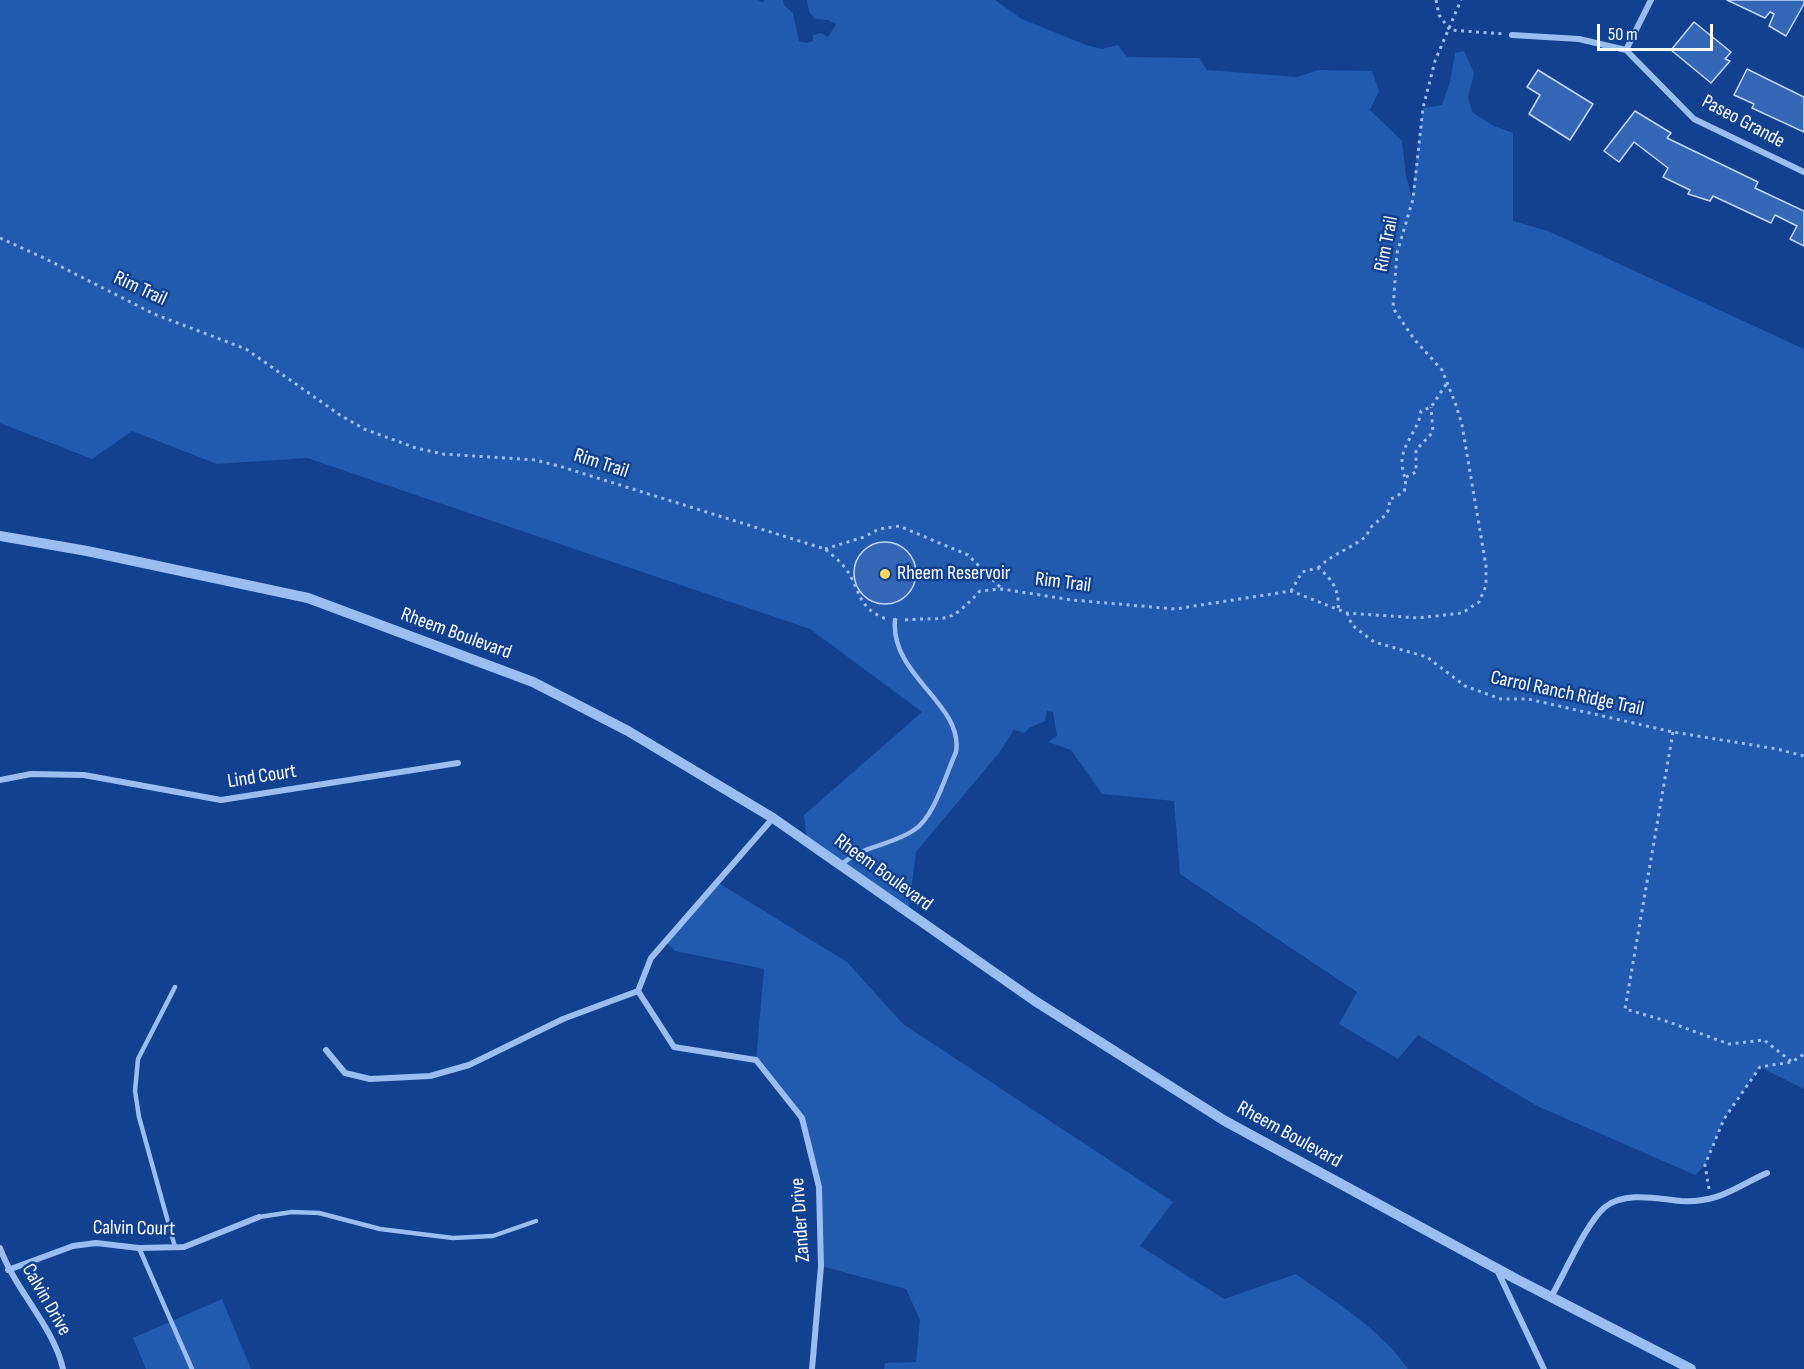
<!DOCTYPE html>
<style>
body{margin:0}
#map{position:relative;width:1804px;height:1369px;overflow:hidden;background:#11418f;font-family:"Sofia Sans Condensed",sans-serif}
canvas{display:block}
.scale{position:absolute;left:1597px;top:24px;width:116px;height:27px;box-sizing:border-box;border:3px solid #fff;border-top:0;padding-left:8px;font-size:18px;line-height:21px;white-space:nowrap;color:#fff;-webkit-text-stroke:4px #11418f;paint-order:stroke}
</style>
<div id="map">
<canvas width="1804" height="1369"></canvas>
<div class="scale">50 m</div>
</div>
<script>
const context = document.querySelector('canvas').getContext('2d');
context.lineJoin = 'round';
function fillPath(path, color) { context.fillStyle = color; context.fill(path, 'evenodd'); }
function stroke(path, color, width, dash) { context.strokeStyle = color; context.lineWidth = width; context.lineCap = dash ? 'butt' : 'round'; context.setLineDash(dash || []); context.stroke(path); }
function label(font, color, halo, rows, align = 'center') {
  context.font = font + ' "Sofia Sans Condensed",sans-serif'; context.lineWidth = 5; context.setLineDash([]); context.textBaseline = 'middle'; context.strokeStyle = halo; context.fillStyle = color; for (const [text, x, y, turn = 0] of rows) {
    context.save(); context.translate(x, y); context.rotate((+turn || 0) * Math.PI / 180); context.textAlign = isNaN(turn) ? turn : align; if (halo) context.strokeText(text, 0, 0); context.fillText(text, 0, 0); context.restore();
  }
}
fillPath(new Path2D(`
 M0,0H758L763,3L764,0H783L784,5L793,13L799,41L807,43L813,41V35L821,33L828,37L836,24L828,20L815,19L809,12L807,0H995L1022,19L1086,45L1102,49L1118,45L1127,57L1199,58L1207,70L1297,77L1318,70L1372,71L1379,91L1370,110L1402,141L1406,177L1412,197L1423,108L1442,105L1450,82L1455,53L1464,51L1474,73L1468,97L1472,112L1494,126L1513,133V221L1548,231L1804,349V1089L1760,1067L1724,1119L1705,1165L1695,1175L1537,1106L1418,1035L1398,1059L1339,1024L1357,992L1180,874L1174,801L1102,794L1071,750L1048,742L1057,736L1053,712L1047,711L1045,721L1029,728L1025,733L1014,730L999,753L916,852L908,914L807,841L804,815L922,712L810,629L307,458L217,464L132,431L92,459L0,423Z
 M717,882L847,962L903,1024L1173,1202L1140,1246L1224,1299L1296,1274C1335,1302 1381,1329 1408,1369H884L885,1363L916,1362L920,1320L906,1289L821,1266L819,1187L802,1118L756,1060L764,969L675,951L665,941Z
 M222,1299L251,1369H146L133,1338Z`), '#225aae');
const building = new Path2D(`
 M1727,0H1804V4L1786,36L1769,26L1774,14L1770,12L1765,18Z
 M1694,22L1731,52L1725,59L1730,61L1711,83L1671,50Z
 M1747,69L1804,97V132L1752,108L1754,104L1734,95Z
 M1538,70L1593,104L1570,140L1529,114L1540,95L1527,87Z
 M1635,111L1671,133L1667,138L1758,182L1755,188L1804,211V246L1790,239L1797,226L1775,215L1771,223L1713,196L1710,201L1688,194L1690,190L1663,177L1668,168L1634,142L1619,162L1604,151Z
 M854 573a31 31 0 1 1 62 0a31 31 0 1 1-62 0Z`);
fillPath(building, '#3468b6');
stroke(building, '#c1d9fd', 1.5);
stroke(new Path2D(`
 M1436,0L1439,15L1450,30L1504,34
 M0,238L44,258L154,314L246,349L340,415L364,429L416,448L443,454L535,460L559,466L825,549C832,555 840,561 846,569C861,590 856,607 886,619
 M1406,477L1416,472V450L1433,432L1431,407
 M825,549L864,537L879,529L899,526L968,555L1002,589
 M1318,568C1332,554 1350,549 1365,537C1368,534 1369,529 1373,525C1382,517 1391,515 1389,500L1404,492C1408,480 1403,476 1402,464C1401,444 1419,430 1421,411L1431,407L1447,383
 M1291,591L1302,572L1318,568C1332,578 1340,592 1338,609
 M1347,613L1352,625L1374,642L1427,657L1465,686L1501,699H1528L1673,732L1777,749L1804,756
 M905,620C949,616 946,627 980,591L1002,589L1072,600L1175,609L1291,591L1347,613L1418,618L1462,613L1479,602L1486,586V566L1462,425L1456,405L1442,370L1414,339L1393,308L1397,253L1413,199L1423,108L1435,61L1461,0
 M1673,732L1625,1009L1663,1020L1729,1044L1764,1040L1792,1062
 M1709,1189L1705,1165L1724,1119L1760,1067L1792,1062L1804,1054`), '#9abef2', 3, [3, 4.5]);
stroke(new Path2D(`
 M842,864C863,845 891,846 914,830C934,818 946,774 956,752C964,704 890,676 895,620
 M259,1217L292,1212L319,1213L380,1229L453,1238L493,1236L536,1221
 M175,1247L139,1117L135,1091L138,1059L175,987
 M139,1248L192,1369`), '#9abef2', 4.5);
stroke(new Path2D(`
 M1512,35L1579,39L1626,50L1694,119L1804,172
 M1626,50L1651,0
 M0,780L31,774L84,775L221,800L458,763
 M773,818L651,958L638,991L674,1047L756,1060L802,1118L819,1187L821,1266L812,1369
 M326,1050L345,1073L370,1079L430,1076L469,1065L563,1019L638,991
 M0,1248C15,1290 54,1327 63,1369
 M8,1270L73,1246L96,1243L139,1248L184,1247L259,1217
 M1498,1272L1544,1369
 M1551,1297C1565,1273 1586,1223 1605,1207C1625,1191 1658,1199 1681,1201C1720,1203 1735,1187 1767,1173`), '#9abef2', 6);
stroke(new Path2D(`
 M0,536L87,551L308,598L533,682L628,731L773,818L1035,1001L1225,1121L1516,1279L1691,1369`), '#9abef2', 10);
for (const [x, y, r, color] of [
 [885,574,6,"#ffd85b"]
]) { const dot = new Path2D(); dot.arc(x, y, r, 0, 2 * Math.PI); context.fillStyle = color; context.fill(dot); stroke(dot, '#11418f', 2); }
label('20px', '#fff', '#11418f', [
 ["Paseo Grande",1743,122,28],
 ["Rim Trail",1387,244,-79],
 ["Rim Trail",140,289,25],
 ["Rim Trail",601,464,18],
 ["Rim Trail",1063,583,7],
 ["Rheem Boulevard",456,634,20],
 ["Carrol Ranch Ridge Trail",1567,694,12],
 ["Lind Court",262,777,-9],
 ["Rheem Boulevard",883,873,36],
 ["Rheem Boulevard",1289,1135,29],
 ["Zander Drive",801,1220,-94],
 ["Calvin Court",134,1229,1],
 ["Calvin Drive",46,1300,60]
]);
label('20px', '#fff', '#11418f', [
 ["Rheem Reservoir",897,574]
], 'left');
</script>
